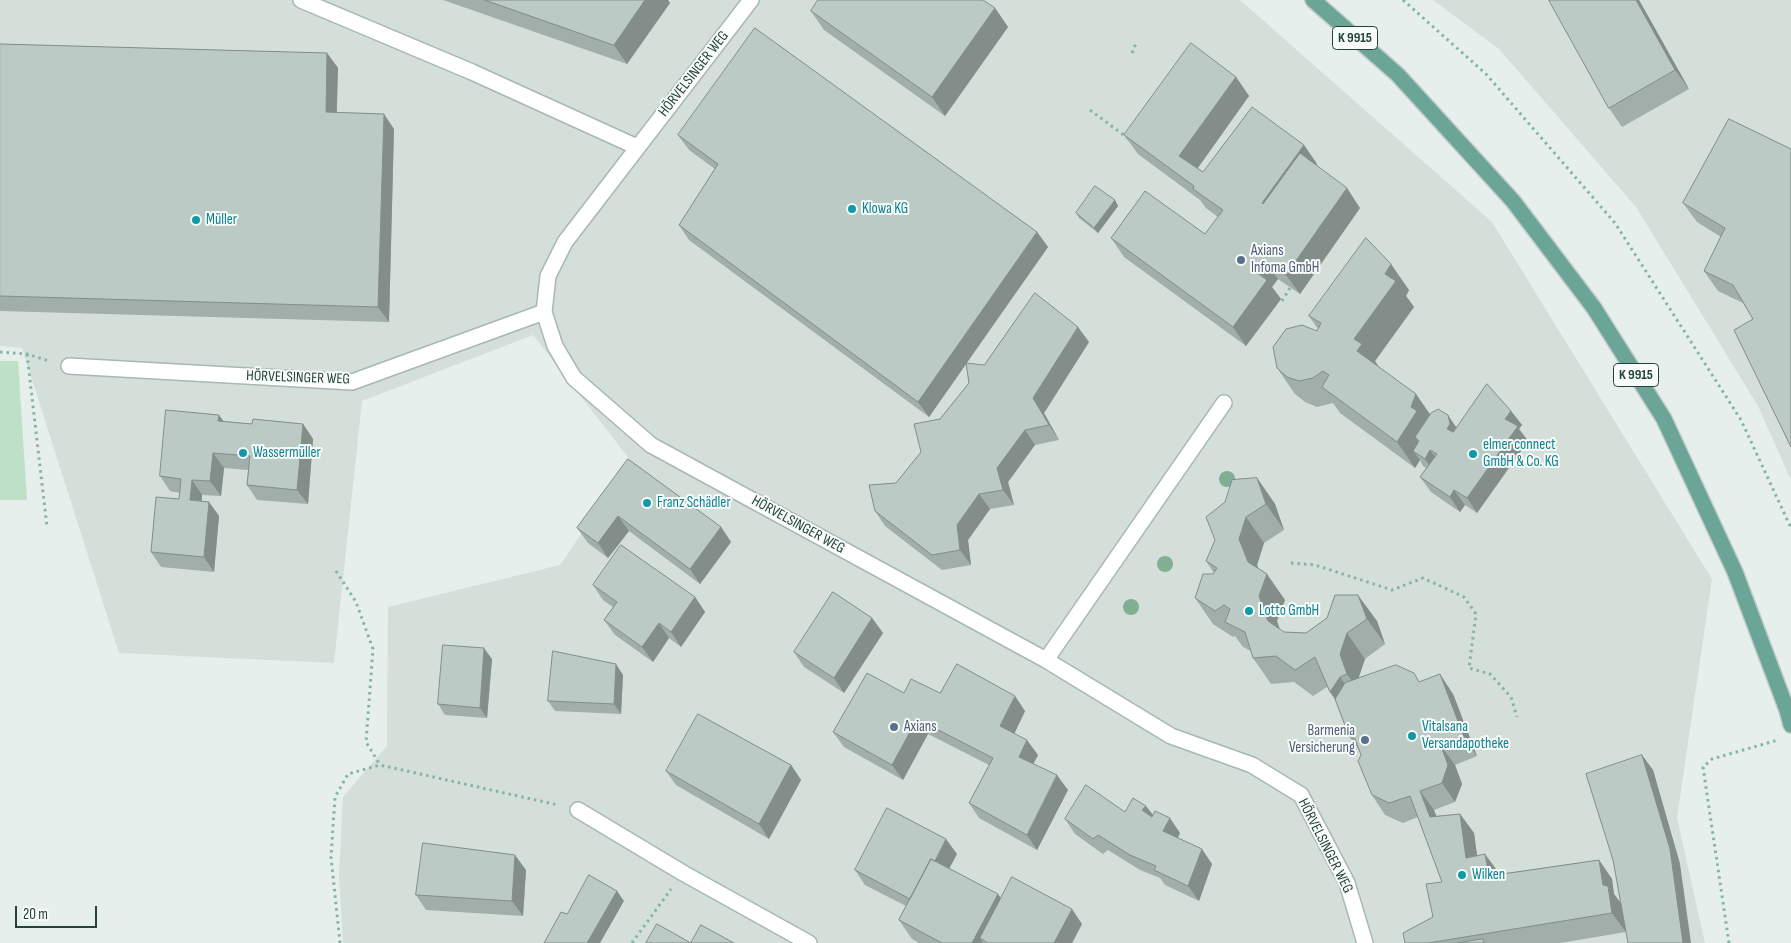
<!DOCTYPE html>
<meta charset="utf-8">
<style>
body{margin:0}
#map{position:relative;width:1791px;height:943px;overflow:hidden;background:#e6efeb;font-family:"Sofia Sans Condensed",sans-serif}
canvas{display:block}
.scale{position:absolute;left:15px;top:906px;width:82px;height:22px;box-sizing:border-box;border:2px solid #24423a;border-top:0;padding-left:6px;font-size:15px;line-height:18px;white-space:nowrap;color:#24423a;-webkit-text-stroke:4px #f7fbf9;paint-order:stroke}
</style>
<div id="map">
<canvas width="1791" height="943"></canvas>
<div class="scale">20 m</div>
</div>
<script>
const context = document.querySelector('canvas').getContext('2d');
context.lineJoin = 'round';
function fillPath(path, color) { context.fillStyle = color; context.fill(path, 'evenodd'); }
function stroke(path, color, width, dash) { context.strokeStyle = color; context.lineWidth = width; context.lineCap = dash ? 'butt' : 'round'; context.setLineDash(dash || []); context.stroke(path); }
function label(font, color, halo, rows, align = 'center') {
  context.font = font + ' "Sofia Sans Condensed",sans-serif'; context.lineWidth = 4; context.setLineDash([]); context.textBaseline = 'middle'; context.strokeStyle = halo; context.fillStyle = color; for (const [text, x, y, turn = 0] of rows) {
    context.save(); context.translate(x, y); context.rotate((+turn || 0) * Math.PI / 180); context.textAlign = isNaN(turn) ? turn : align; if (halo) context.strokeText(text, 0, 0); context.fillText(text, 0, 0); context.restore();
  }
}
fillPath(new Path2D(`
 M0,0H1240L1492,222L1712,579L1677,818L1705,943H343L339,875L343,797L387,746L388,607L560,565L631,461L533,335L362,401L334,663L119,653L22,348L0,346Z
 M1433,0H1791V480L1758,406L1636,207L1499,49Z`), '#d4dfda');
fillPath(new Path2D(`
 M0,361H18L27,500H0Z`), '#bfe0c8');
const lane = new Path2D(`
 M69,366L352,382L544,312`);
const street = new Path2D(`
 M301,0L472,72L637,147
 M751,0L565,242L548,276L544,312L555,346L574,378L651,445L1046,660L1171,736L1252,765L1301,795L1347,883L1365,943
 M1046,660L1224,403
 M578,810L683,873L809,943`);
const primary = new Path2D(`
 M1313,0L1398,75L1513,201L1594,308L1664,419L1735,572L1787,710L1791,725`);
stroke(lane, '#a8b8b2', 18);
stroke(street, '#a8b8b2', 18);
stroke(primary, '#c2cac8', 18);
stroke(new Path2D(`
 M1403,0L1486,74L1615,223L1741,420L1791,528
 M1132,53L1137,41
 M1090,110L1129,139
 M1282,301L1290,288
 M0,352L27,354L49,361
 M27,354L47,527
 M1291,563L1315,565L1392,590L1423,578L1464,597L1476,614L1469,668L1490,674L1511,697L1517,717
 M336,571L356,602L373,649L366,742L380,765
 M340,943L331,857L335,797L348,774L380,765L558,805
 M632,943L671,889
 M1729,943L1703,767L1712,759L1778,740`), '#86b3a5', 3, [2.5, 4]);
stroke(lane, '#fff', 15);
stroke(street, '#fff', 15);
stroke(primary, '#6aa596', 15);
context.fillStyle = '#80af93';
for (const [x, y] of [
 [1227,479],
 [1165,564],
 [1131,607]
]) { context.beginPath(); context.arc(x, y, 8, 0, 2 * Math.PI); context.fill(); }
fillPath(new Path2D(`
 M443,0H668L670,3L627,64Z
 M1549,0H1639L1689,89L1622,127L1609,108Z
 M995,8L1008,27L945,116L824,30L811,11Z
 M0,44L327,53L338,68L337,113L394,129L389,322L0,311Z
 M1236,77L1249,96L1197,168L1203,172L1304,145L1317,164L1316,165L1360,208L1300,294L1278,279L1272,287L1281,299L1246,346L1124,257L1111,238L1205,234L1218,217L1206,208L1200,200L1138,154L1124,135Z
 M1729,119L1791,447L1753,319L1743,303L1718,291L1704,271L1721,237L1697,222L1683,203Z
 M678,135L1037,232L1048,247L966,363L984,365L1089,342L1044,413L1059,440L1035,445L1008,482L1014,505L990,509L968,540L971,565L942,570L885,526L875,511L896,483L921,452L940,419L969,383L966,364L929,417L689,240L679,225L715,169L689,150Z
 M1115,200L1118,206L1098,233L1079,218L1076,213Z
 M1409,290L1406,296L1414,307L1375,361L1378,367L1430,414L1456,427L1511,411L1522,425L1519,429L1528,441L1477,513L1465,505L1460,512L1431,492L1420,477L1426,468L1423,466L1420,460L1415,468L1340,413L1333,403L1317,407L1305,402L1295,394L1277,368L1318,329L1309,316Z
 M224,421L252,424H303L313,439L308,504L257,500L247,485L248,470L224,468L221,496L202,495V501L209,502L219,516L214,572L161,567L151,552L179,499L180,493L170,491L160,476Z
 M628,459L721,527L731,542L700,584L629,531L608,558L588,543L577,528Z
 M1257,478L1275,504L1284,530L1264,543L1257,565L1259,569L1285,600L1277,621L1279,629L1284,632L1306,633L1327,618L1335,595L1377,621L1385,644L1365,659L1358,678L1420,682L1453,694L1477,756L1455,765L1462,784L1455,802L1434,810L1436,816L1460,814L1474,833L1477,856L1499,873V874L1599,860L1612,879L1614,894L1621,903L1653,770L1680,864L1624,923L1626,932L1560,943H1405L1433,917L1442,882L1418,817L1403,823L1385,815L1372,795L1361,755L1360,752L1349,736L1335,699L1327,687L1313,696L1294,682L1271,684L1253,658L1251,651L1243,647L1235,636L1233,637L1213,624L1195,598L1214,573L1206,561Z
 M593,585L695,597L705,612L681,647L669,638L653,662L615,635L604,620L613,607L603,600Z
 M872,618L883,633L844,693L804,667L794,652Z
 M492,659L487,718L445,715L438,704Z
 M623,675L621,714L555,711L548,701Z
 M904,693H940L1025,711L1014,733L1038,755L1033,764L1068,790L1037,850L979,818L969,803L989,765L928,734L903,780L844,747L833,732Z
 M791,765L801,780L769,839L676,785L666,771Z
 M1125,812L1153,815L1180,833L1178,838L1212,864L1199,901L1165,885L1160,878L1140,870L1108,850L1103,854L1075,834L1065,819Z
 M957,854L949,868L1001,898L1082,924L1072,943H919L912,939L899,920L906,906L865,885L855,870Z
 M526,870L523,916L426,910L416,895Z`), '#a1aea9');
fillPath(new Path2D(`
 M645,0H668L670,3L627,64L614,45Z
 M1636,0H1639L1689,89L1675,70Z
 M995,8L1008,27L945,116L932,97Z
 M327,53L338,68L336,127L326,112Z
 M1236,77L1249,96L1193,175L1179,156Z
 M384,114L394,129L389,322L378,307Z
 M1304,145L1317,164L1275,222L1262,203Z
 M1347,188L1360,208L1300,294L1286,275Z
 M1115,200L1118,206L1098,233L1094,228Z
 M1037,232L1048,247L929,417L918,402Z
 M1264,260L1278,279L1272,287L1281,299L1246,346L1233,327L1256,272Z
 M1391,264L1409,290L1406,296L1414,307L1375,361L1381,370L1357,351L1354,339L1385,274Z
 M1078,327L1089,342L1044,413L1059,440L1049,425L1033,398Z
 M1416,394L1434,420L1419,441L1415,437L1425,452L1413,451L1420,460L1415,468L1397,442Z
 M1511,411L1522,425L1519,429L1528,441L1477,513L1467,498L1505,419Z
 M219,415L230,430L218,421Z
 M1448,415L1458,430L1460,439L1447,429Z
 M303,424L313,439L308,504L297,490Z
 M1025,430L1035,445L1008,482L1014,505L1003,490L997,468Z
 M1430,450L1441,465L1435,474L1425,459Z
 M213,453L224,468L221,496L210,481Z
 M1257,478L1275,504L1284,530L1266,504Z
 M192,480L202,495L201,515L190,500Z
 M1454,490L1465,505L1460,512L1450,497Z
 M979,494L990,509L968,540L971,565L960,550L957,525Z
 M209,502L219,516L214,572L204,557Z
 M618,516L629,531L608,558L598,543Z
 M1246,517L1264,543L1257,565L1264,582L1267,574L1285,600L1277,621L1286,647L1268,621L1248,562L1239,539Z
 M721,527L731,542L700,584L690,569Z
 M1358,595L1377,621L1385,644L1367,619Z
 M695,597L705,612L681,647L671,632Z
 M872,618L883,633L844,693L834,678Z
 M659,623L669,638L653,662L642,647Z
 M1347,633L1365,659L1358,680L1365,700L1347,674L1340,654Z
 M484,648L492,659L487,718L480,708Z
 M616,664L623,675L621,714L614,704Z
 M1440,674L1453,694L1477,756L1464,737Z
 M1340,677L1358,703L1348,718L1330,692Z
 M1015,696L1025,711L1011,741L1000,726Z
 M917,719L928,734L903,780L892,765Z
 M1027,740L1038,755L1029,772L1019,757Z
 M1441,746L1455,765L1462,784L1455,802L1442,783Z
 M1642,755L1653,770L1680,864L1691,943H1683Z
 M791,765L801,780L769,839L759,824Z
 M1057,775L1068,790L1037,850L1027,835Z
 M1420,791L1434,810L1444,836L1430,817Z
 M1146,806L1157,820L1142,810Z
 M1460,814L1474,833L1480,877L1466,858Z
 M1170,818L1180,833L1173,846L1163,831Z
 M946,839L957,854L924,916L914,901Z
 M1202,849L1212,864L1199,901L1188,886Z
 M1485,854L1499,873L1502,895L1489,876Z
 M515,855L526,870L523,916L512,901Z
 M1599,860L1612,879L1614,894L1622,905L1626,932L1612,913L1603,885Z
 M617,891L624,901L600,943H587Z
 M998,894L1011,913L980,938L983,943H972Z
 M1072,909L1082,924L1072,943H1054Z`), '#838d89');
const building = new Path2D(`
 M485,0H645L614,45Z
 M818,0H983L995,8L932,97L811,11Z
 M1549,0H1636L1675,70L1609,108Z
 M755,28L1037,232L918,402L679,225L718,164L678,135Z
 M1191,43L1236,77L1179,156L1203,172L1252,107L1304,145L1262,203L1263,204L1300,153L1347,188L1286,275L1264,260L1256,272L1267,280L1233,327L1111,238L1145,191L1205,234L1223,210L1193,189L1194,186L1124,135Z
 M0,44L327,53L326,112L384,114L378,307L0,296Z
 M1729,119L1791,149V447L1734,330L1753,319L1733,285L1704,271L1725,228L1683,203Z
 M1095,186L1115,200L1094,228L1076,213Z
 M1366,238L1391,264L1385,274L1396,281L1354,339L1362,344L1357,351L1416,394L1411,407L1417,411L1397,442L1322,387L1329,375L1323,371L1313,378L1299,381L1287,377L1277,368L1273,347L1286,329L1302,325L1317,331L1321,323L1309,316Z
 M1035,293L1078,327L1033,398L1049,425L1025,430L997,468L1003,490L979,494L957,525L960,550L932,555L875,511L869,485L896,483L921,452L914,424L940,419L969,383L966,363L984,365Z
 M1487,384L1511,411L1505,419L1518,426L1467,498L1454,490L1450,497L1420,477L1437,454L1430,450L1425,459L1413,451L1419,441L1415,437L1431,413L1438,409L1448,415L1450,424L1447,429L1453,432Z
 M166,410L219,415L218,421L252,424L253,419L303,424L297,490L247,485L250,456L213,453L210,481L192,480L190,500L209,502L204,557L151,552L156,497L179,499L181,479L160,476Z
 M628,459L721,527L690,569L618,516L598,543L577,528Z
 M1257,478L1266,504L1246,517L1239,539L1248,562L1267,574L1259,596L1268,621L1284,632L1306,633L1327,618L1335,595H1358L1367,619L1347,633L1340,654L1347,674L1340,677L1330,692L1315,657L1295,670L1276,656L1253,658L1245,632L1225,622L1230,609L1224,605L1215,611L1195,598L1203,574H1213L1217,568L1206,561L1215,540L1206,517L1225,502L1232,480Z
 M621,545L695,597L671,632L659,623L642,647L604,620L617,602L593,585Z
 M833,592L872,618L834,678L794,652Z
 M443,645L484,648L480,708L438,704Z
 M553,651L616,664L614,704L548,701Z
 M957,664L1015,696L1000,726L1027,740L1019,757L1057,775L1027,835L969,803L993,758L917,719L892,765L833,732L867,673L904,693L911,679L940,693Z
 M1396,665L1414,673L1419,682L1440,674L1464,737L1441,746L1448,765L1442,783L1420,791L1430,817L1460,814L1466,858L1485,854L1489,876L1599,860L1603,885L1608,886L1612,913L1428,943H1405L1403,933L1433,917L1426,884L1442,882L1410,796L1389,803L1372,795L1358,761L1361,755L1355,739L1349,736L1335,699L1345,683Z
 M698,714L791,765L759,824L666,771Z
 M1642,755L1670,849L1683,943H1628L1613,860L1586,774Z
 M1086,785L1125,812L1133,798L1146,806L1142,810L1152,817L1155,811L1170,818L1163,831L1202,849L1188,886L1154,870L1156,866L1130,855L1098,835L1093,839L1065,819Z
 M887,808L946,839L935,861L931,859L910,899L855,870Z
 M423,843L515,855L512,901L416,895Z
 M931,859L998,894L972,943H942L899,920Z
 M589,875L617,891L587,943H544L561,912L567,914Z
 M1012,877L1072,909L1054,943H988L980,938Z
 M657,924L691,943H646Z
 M701,925L734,943H691Z
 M1483,939L1484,943H1458Z`);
fillPath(building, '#bbcac4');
stroke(building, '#838d89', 1);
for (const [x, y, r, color] of [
 [852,209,5,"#0f9aa8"],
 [196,220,5,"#0f9aa8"],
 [1241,260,5,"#5c6f8a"],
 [243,453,5,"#0f9aa8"],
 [1473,454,5,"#0f9aa8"],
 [647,503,5,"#0f9aa8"],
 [1249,611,5,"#0f9aa8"],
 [894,727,5,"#5c6f8a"],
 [1412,736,5,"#0f9aa8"],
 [1365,740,5,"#5c6f8a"],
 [1462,875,5,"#0f9aa8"]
]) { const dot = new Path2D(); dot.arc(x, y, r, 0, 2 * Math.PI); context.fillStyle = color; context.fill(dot); stroke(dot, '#f7fbf9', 2); }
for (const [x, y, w] of [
 [1355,38,45],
 [1636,375,45]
]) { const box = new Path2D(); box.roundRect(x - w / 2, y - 11.5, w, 23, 4); context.fillStyle = '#f7fbf9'; context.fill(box); stroke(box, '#24423a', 1); }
label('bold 14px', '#24423a', null, [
 ["K 9915",1355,38],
 ["K 9915",1636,375]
]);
label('15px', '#24423a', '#f7fbf9', [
 ["HÖRVELSINGER WEG",694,74,-52],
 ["HÖRVELSINGER WEG",298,378,2],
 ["HÖRVELSINGER WEG",798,525,29],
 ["HÖRVELSINGER WEG",1325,846,63]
]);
label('15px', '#0d838f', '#f7fbf9', [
 ["Klowa KG",862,209],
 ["Müller",206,220],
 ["elmer connect",1483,445],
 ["GmbH & Co. KG",1483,462],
 ["Wassermüller",253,453],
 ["Franz Schädler",657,503],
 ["Lotto GmbH",1259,611],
 ["Vitalsana",1422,727],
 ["Versandapotheke",1422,744],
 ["Wilken",1472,875]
], 'left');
label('15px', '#4e5e75', '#f7fbf9', [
 ["Axians",1251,251],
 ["Infoma GmbH",1251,268],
 ["Axians",904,727],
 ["Barmenia",1355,731,"right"],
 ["Versicherung",1355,748,"right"]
], 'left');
</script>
